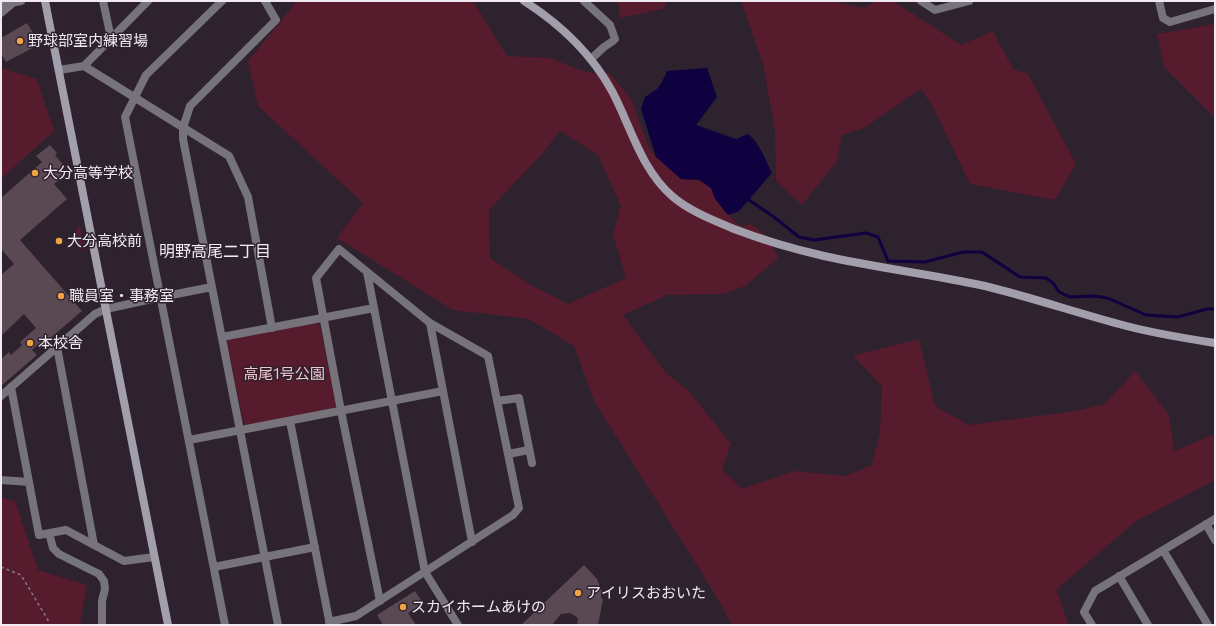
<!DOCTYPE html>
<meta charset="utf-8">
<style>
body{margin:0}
#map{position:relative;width:1216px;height:626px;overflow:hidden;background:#2e222f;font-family:Commissioner,sans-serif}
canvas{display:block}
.frame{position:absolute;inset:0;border:2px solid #f2eaf3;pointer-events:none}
</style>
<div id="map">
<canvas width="1216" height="626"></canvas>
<div class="frame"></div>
</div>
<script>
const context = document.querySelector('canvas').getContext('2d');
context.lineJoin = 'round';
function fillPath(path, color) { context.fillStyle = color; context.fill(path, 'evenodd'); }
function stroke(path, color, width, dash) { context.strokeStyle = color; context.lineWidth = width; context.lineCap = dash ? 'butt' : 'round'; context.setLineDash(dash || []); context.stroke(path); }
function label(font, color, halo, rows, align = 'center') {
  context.font = font + ' Commissioner,"Noto Sans JP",sans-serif'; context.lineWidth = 3; context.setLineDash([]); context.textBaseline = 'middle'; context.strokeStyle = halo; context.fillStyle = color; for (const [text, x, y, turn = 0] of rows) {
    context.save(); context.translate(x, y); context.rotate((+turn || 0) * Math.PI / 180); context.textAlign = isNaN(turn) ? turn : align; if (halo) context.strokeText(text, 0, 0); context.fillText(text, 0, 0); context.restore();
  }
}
fillPath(new Path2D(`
 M297,1H473L507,56L550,58L580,70L592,73H609L631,98L648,146L656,157L681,179L699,180L712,188C717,206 727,214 741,226L751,224L769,238L778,258L745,286L723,294L667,295L623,315L666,373L689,391L731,444L722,469L742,489L794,471L846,476L872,465L880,432L882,386L853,356L919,339L935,406L969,425L1076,411L1105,404L1135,371L1169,415L1174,451L1215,434V480L1135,522L1056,590L1069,625H732L713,591L594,401L574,346L529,319L453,310L337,238L363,203L258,106L248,61ZM560,131L598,155L621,206L613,234L626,278L568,304L534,287L490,258L489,210L542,154Z
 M618,1H667L663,9L620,18Z
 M741,1H831L864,8L876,1H893L961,45L993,31L1013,69L1028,74L1076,164L1055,200L970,184L934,109L921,89L864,128L842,135L837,161L802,205L776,181L775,130L763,64Z
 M1215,24V118L1164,67L1157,34Z
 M1,68L37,79L54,131L1,179Z
 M80,226L85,251L79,248L73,238L77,228Z
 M316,323L320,326L336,405L333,409L246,426L243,420L227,343L229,340Z
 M1,497L15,501L38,570L87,585L80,625H1Z`), '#561b2c');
fillPath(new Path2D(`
 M707,68L717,97L696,125L736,139L748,134C760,143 765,160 772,173L739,211L728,215L715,199L711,188L699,180L681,179L656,157L641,109L645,97L657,89L661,84L667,71Z`), '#0f013f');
stroke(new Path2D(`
 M746,198L774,217L799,237L814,240L866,233L878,237L888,261L925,262L963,252H982L1020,277L1046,278L1053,283L1059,292L1070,297L1092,296L1102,297L1110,299L1146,315L1178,317L1207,309H1215`), '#0f013f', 3);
fillPath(new Path2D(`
 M27,23L40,44L6,62L1,54V38Z
 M50,145L57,153L55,155L65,167L64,169L67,173L54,184L67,199L20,240L82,311L47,341L45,338L32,350L37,355L1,386V359L9,352L11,355L22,345L20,342L36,328L24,314L1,336V275L14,264L1,249V198L42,162L36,156Z
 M584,565L597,579L602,592L601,598L603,599L598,625H577L578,618L570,613L561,614L552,625H521Z
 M415,591L423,603L408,613L416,625H383L377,615Z`), '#5a4852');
stroke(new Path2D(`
 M1,567L21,575L48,620V625`), '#847a85', 1.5, [3, 3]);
stroke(new Path2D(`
 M103,1L111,38
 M222,1L146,75L125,117L225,625
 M265,1L276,20L190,106L183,128V139L278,625
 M584,1L610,25L615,39L613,41L604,47L591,59
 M921,1L935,10L969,1
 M1159,1L1163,18L1170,22L1215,9
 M1,5L21,1
 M1,13L13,3
 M84,66L229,156L248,197L272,328
 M59,70L84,66L148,1
 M367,272L425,572L458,625
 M430,323L472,542
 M222,337L374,308
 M57,347L94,545
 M11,387L39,535L66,530L124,561L154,557
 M1,396L95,314L106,309L161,297L212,287
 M497,401L519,398L532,463
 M290,421L330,625
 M189,440L443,391
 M508,454L529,450
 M1,480L29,482
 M1206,524L1215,540
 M49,533L53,548L59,554L99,574L104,581L105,589L102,601V625
 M1163,550L1208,625
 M214,567L315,547
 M1119,576L1148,625
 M329,622L356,616L513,515L519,508L488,356L430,323L339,249L316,278L341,411L380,601
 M1092,625L1084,612L1095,591L1215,519`), '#76737b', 8);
stroke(new Path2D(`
 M45,1L168,625
 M524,1C560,24 591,53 612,91C631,127 641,169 672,196C689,211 713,220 734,229C763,240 793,249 824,256C877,268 931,274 985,286C1030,297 1074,312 1119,324C1150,333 1183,338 1215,343`), '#a39eab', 8);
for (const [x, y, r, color] of [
 [20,41,4,"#f3a442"],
 [35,173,4,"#f3a442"],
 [59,241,4,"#f3a442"],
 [61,296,4,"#f3a442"],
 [30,343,4,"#f3a442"],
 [578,593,4,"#f3a442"],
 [403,607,4,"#f3a442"]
]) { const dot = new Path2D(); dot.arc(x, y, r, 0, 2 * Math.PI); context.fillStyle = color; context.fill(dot); stroke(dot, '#2e222f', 1.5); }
label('15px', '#f2eaf3', '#2e222f', [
 ["野球部室内練習場",28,41],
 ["大分高等学校",43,173],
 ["大分高校前",67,241],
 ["職員室・事務室",69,296],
 ["本校舎",38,343],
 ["アイリスおおいた",586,593],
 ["スカイホームあけの",411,607]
], 'left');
label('15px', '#f4c5ce', '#2e222f', [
 ["高尾1号公園",284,374]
]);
label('16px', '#f2eaf3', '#2e222f', [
 ["明野高尾二丁目",215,252]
]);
</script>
